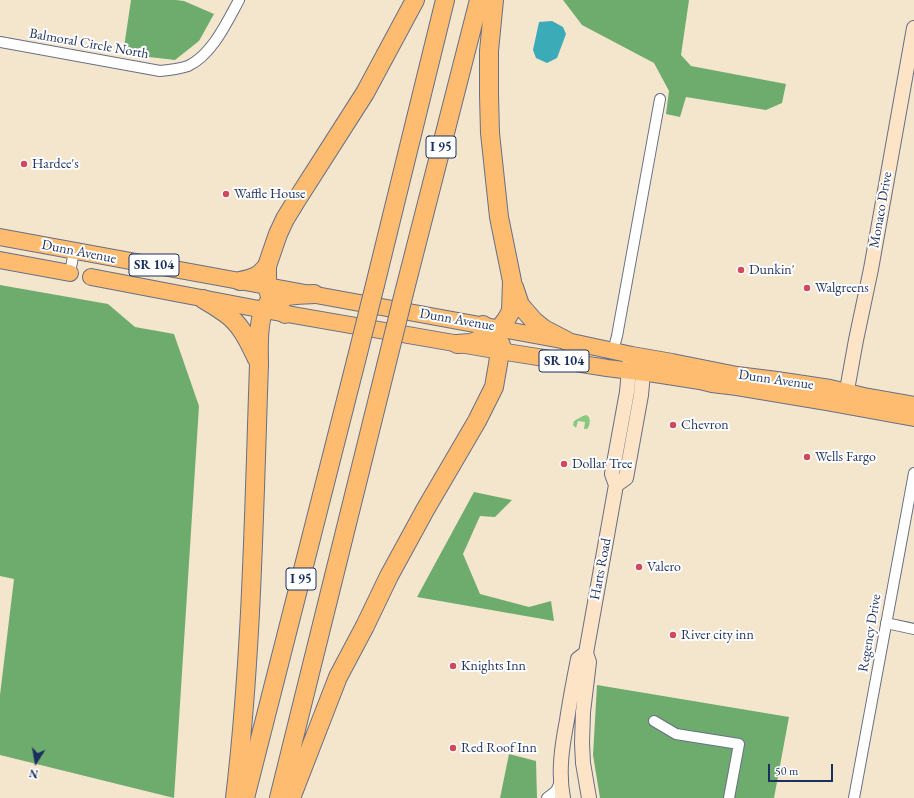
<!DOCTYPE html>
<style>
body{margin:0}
#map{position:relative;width:914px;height:798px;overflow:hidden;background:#f4e5cd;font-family:"EB Garamond",serif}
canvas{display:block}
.north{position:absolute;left:16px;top:742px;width:40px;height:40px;-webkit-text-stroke:3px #fff;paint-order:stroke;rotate:191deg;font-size:11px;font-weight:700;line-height:16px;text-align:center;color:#1b2f5e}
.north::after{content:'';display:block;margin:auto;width:14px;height:18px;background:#1b2f5e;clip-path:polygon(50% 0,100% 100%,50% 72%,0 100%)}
.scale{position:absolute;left:768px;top:764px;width:65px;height:18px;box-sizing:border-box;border:2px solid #1b2f5e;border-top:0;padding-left:5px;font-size:12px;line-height:14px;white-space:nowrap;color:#1b2f5e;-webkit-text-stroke:3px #fff;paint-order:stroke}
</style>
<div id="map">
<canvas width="914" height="798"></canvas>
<div class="north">N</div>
<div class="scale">50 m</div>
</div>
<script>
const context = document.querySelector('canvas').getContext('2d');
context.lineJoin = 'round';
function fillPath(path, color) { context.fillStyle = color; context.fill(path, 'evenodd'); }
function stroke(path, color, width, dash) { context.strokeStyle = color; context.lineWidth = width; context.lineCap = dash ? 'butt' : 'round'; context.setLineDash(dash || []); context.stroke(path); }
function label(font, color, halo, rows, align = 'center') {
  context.font = font + ' "EB Garamond",serif'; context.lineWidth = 4; context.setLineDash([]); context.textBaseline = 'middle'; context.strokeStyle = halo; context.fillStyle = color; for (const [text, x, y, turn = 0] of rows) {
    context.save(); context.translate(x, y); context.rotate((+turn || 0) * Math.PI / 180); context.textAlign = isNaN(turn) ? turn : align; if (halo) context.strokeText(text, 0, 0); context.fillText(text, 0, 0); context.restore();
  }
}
fillPath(new Path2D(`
 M586,415L588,416C591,419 590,426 587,429H584L585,422L578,421L576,428L573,425L574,421L583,416Z`), '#88c880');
fillPath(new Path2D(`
 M131,0H176L184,1L214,14L199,41L175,60L123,54Z
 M563,0H689L681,55L691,66L786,84L782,103L766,110L686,97L680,117L666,114L669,91L654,63L582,25Z
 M0,285L108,304L135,327L174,334L199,406L174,798L0,755V695L14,579L0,576Z
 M474,492L512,500L495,517L480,516L463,554L480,594L529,607L551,601L554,621L417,597Z
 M597,685L789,717L774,798H600L593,755Z
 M509,754L536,761L537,798H500Z`), '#6eac6e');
fillPath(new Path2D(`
 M552,21L563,27L566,34L557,58L547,63L536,58L533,50L539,22Z`), '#3babb8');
const street = new Path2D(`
 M0,42L160,71C170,70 179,69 188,66C212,55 227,22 239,0
 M70,273L74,251
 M613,351L617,336L660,99
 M886,623L914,629
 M654,721L676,734L739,744L729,798
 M547,798L556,791L561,780
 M854,798L914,473`);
const secondary = new Path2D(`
 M845,401L856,340L871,269L914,28
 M616,485L626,478L641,395L644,362
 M563,798C558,772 562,746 567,720C570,700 574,679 578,659L586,653
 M589,798L583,763L582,743L583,712L589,662L586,653L616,485L612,474L627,392L629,370L630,361`);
const primary = new Path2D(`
 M0,237L567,341L632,355L672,362L737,375L777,380L830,388L864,396L914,405
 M0,260L70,273
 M91,277L264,310L500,351L607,368L655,374L700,381L712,384L737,387L827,402L914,418`);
const highway = new Path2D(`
 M240,281C254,278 258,277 267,266
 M375,285L445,0
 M514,287L520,305L534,321L544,329L567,341
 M404,293L479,0
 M203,299C210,303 218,308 225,313C241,324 249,342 257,359
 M285,314L271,300L267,286V266L278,234L285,219L296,201L365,93L415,0
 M457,344L471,343L495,334L506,320L511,311L512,281L499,217L490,133L489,95V51L494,0
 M235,798C252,654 254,509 259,364C259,348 256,311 271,301C281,294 302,295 314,294
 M245,798L356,361
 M279,798L386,366
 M291,798L338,677L365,626L389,576L425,510L477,421L494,387L498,364L501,345L498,339L495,334L483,325`);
stroke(street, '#676f85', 12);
stroke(secondary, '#676f85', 16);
stroke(primary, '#676f85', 18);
stroke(highway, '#676f85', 20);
stroke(street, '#fff', 10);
stroke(secondary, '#fee4c6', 14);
stroke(primary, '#fdbc70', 16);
stroke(highway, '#fdbc70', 18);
const highwayBridge = new Path2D(`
 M356,361L375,285
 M386,366L404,293`);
stroke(highwayBridge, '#676f85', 20, []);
stroke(highwayBridge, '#fdbc70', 18);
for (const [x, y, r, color] of [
 [24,164,4,"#d1495b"],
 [226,194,4,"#d1495b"],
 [741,270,4,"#d1495b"],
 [807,288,4,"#d1495b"],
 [673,425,4,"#d1495b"],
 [807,457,4,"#d1495b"],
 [564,464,4,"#d1495b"],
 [639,567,4,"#d1495b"],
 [673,635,4,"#d1495b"],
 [453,666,4,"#d1495b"],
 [453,748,4,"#d1495b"]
]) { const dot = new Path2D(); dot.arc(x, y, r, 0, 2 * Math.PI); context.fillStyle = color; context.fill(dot); stroke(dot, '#fff', 1.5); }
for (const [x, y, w] of [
 [441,147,30],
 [154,265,50],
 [564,361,50],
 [301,579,30]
]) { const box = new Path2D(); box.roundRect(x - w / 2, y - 11, w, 22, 3); context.fillStyle = '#fff'; context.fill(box); stroke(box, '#1b2f5e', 1); }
label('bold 13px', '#1b2f5e', null, [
 ["I 95",441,147],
 ["SR 104",154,265],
 ["SR 104",564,361],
 ["I 95",301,579]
]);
label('14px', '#1b2f5e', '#fff', [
 ["Balmoral Circle North",89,44,10],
 ["Monaco Drive",881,210,-80],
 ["Dunn Avenue",79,252,11],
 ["Dunn Avenue",457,320,10],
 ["Dunn Avenue",776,380,8],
 ["Harts Road",601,569,-79],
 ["Regency Drive",870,633,-80]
]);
label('14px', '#1b2f5e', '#fff', [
 ["Hardee's",32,164],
 ["Waffle House",234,194],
 ["Dunkin'",749,270],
 ["Walgreens",815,288],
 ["Chevron",681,425],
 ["Wells Fargo",815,457],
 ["Dollar Tree",572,464],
 ["Valero",647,567],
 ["River city inn",681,635],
 ["Knights Inn",461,666],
 ["Red Roof Inn",461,748]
], 'left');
</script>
